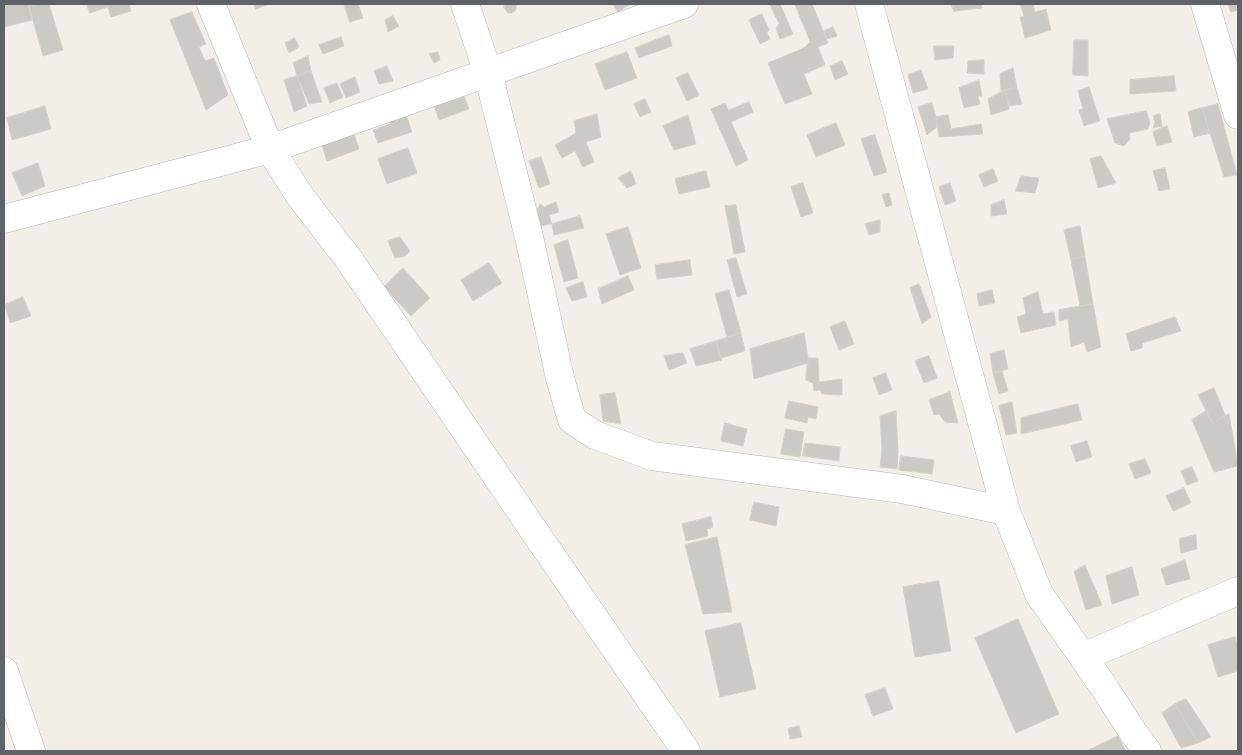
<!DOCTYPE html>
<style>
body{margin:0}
#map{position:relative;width:1242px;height:755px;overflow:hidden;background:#f1efe8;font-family:Signika,sans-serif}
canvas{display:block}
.frame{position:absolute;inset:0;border:5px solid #5f6368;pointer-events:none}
</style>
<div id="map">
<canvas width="1242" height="755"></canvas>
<div class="frame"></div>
</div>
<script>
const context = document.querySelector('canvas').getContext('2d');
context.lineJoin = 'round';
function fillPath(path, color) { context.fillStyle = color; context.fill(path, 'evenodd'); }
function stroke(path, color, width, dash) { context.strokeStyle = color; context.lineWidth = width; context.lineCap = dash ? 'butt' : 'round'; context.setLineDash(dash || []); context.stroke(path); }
const building = new Path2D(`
 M4,4H28L32,20L4,27Z
 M49,4L63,50L43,56L29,6Z
 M87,4H129L131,11L111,17L108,7L90,13Z
 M254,4H270L256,9Z
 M344,4H358L363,18L350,22Z
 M505,4H516V9L515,11L512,13H508L504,8Z
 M613,4H628L629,5L618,12Z
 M770,4H780L793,34L780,39L776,28L779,24Z
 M795,4H812L828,43L818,47L825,65L804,74L812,94L785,104L768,63L804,48L810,42Z
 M951,4H981L982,8L954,11Z
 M1020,4H1033L1035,12L1046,9L1051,30L1025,38L1020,17L1024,16Z
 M1228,4H1238V10L1231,12Z
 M192,12L206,44L199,47L205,61L214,58L228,95L206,110L170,20Z
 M762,14L769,30L767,33L770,39L760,44L749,20Z
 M393,16L399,26L388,32L385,20Z
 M833,27L837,36L827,39L824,31Z
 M669,35L672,46L639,58L635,48Z
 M341,37L344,46L323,54L319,45Z
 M295,38L299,47L289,53L285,43Z
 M1074,40H1088V76L1073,75Z
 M934,46H954L953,58L935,60Z
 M438,52L440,60L434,63L429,54Z
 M627,52L637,78L605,90L595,64Z
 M308,56L311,71L297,76L293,63Z
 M984,60V74L967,73L968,61Z
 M842,61L848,74L835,80L830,66Z
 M387,66L393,81L379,84L374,71Z
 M1013,68L1017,88L1001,91L1000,74Z
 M921,70L928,89L913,93L908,75Z
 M311,71L322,102L309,104L297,76Z
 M688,73L699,95L687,101L676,78Z
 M297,76L307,106L294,112L284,80Z
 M1174,76L1176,91L1130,94V80Z
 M355,77L360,92L346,98L340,84Z
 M979,80L982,96H978L980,104L964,108L959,88Z
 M337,83L343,97L330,103L324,88Z
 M1089,87L1100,121L1084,126L1079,110L1083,109L1078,91Z
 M1017,88L1022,104L1009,106L1005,90Z
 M1005,90L1009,109L991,115L988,99Z
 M462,91L469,109L439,120L433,102Z
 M645,99L651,112L640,117L634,104Z
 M749,102L753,112L731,122L748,160L736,166L711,109L725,103L728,110Z
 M932,103L936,117L937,127L927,135L918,107Z
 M1218,104L1237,175L1224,177L1202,108Z
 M45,106L51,129L12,140L7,118Z
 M404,108L412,132L378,143L373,130L390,124L387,114Z
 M1202,108L1210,133L1194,137L1188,112Z
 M1146,111L1150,122L1148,129L1129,133L1130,139L1124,146L1115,143L1107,119Z
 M597,114L601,137L586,142L594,162L583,167L575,151L562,158L555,145L576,133L574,121Z
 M1160,114L1162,126L1153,128L1155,122L1153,116Z
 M688,115L696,144L674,150L663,126Z
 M948,115L951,129L981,124L983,134L939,137L936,117Z
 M836,123L845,145L816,157L807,135Z
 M1167,126L1172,142L1157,146L1153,132Z
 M354,134L359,149L327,161L322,145Z
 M875,135L887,172L874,176L861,139Z
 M408,148L417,173L387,184L378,159Z
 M1101,156L1116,183L1098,188L1090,159Z
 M541,157L550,184L539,188L529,161Z
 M38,163L45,186L22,196L12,173Z
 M1165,168L1170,189L1159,191L1153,171Z
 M993,169L998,181L984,187L979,175Z
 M631,171L636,184L627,188L618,178Z
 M706,171L710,187L679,194L675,179Z
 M1021,176L1039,178L1035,193L1016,191Z
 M803,183L813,213L801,217L791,187Z
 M950,183L956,201L945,205L939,187Z
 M889,193L892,205L886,207L882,195Z
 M1004,200L1007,214L991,216V205Z
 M556,202L559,212L549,215L552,224L540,226L535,213L540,204L544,207Z
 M736,205L745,252L734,254L725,206Z
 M580,216L584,228L554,235L552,224Z
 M880,220V232L869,235L865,224Z
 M1080,226L1085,256L1071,260L1064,230Z
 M628,227L641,268L620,275L606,234Z
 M400,237L410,251L405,256L395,258L388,241Z
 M568,240L578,278L564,282L554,245Z
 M1085,256L1093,304L1080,306L1071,260Z
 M736,258L747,294L737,297L727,260Z
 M690,260L692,275L657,279L655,265Z
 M489,263L502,283L473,301L461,280Z
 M403,268L430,298L411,316L384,287Z
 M628,276L634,290L602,304L598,289Z
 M583,282L587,297L572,301L566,288Z
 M919,284L931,317L922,324L910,288Z
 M729,290L741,333L727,337L715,294Z
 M992,290L995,303L979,306L977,294Z
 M1038,292L1043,314L1054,312L1056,325L1021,333L1017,317L1026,314L1023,298Z
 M23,297L31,316L10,323L5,305Z
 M1093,304L1101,347L1087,352L1084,342L1071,347L1068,319L1059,321V310Z
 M1175,317L1181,331L1142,343V348L1131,351L1126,334Z
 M845,321L854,344L839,350L830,327Z
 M741,333L745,351L721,358L716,341Z
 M804,333L808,358V363L754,379L750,349Z
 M716,341L722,360L696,366L690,349Z
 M1004,350L1008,369L993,373L990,354Z
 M683,353L687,363L669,370L664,356Z
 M929,356L937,378L924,383L915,361Z
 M808,358H818L819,382L842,379V395L822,394L820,390L814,391L813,383L806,380Z
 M1002,371L1008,391L999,394L993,373Z
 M886,373L892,390L879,395L873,378Z
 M1214,388L1225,415L1213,424L1198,395Z
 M950,392L958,423L945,422L939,414L934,415L929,400Z
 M615,393L621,424L603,421L600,395Z
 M789,401L818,407L816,419L808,417L807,423L785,418Z
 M1012,402L1017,433L1006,435L999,406Z
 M1078,404L1082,420L1021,434V418Z
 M896,411L898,452L897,469L880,467L882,450L880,416Z
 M1206,411L1213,424L1225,415L1229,414L1238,466L1214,472L1192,420Z
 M725,423L747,429L743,446L721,441Z
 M786,429L804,432L800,457L781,454Z
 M1087,441L1092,457L1076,462L1071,446Z
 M805,443L840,447L839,461L803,456Z
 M901,456L934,460L932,474L899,470Z
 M1145,459L1151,473L1135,479L1129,464Z
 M1192,467L1198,481L1187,485L1181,471Z
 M1184,488L1191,503L1173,511L1166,496Z
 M754,502L779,507L776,526L750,520Z
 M711,517L713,527L707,529L708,536L686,541L682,524Z
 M1196,535L1197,549L1181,553L1179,539Z
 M717,537L732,612L703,614L685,545Z
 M1185,560L1190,579L1166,585L1161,569Z
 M1085,565L1102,605L1086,610L1074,572Z
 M1132,567L1139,595L1112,604L1106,576Z
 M939,581L951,651L915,657L903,587Z
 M1018,619L1059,714L1016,733L975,638Z
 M741,623L756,689L720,697L705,631Z
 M1235,637L1238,647V671L1218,677L1208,645Z
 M885,688L893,709L873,716L865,695Z
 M1186,699L1211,737L1198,743L1175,704Z
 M1175,704L1198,743L1181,748L1162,713Z
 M799,726L802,737L790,739L788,729Z
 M1118,736L1126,751H1087Z`);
fillPath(building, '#cccac5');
stroke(building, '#d6d1c6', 1);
const minor = new Path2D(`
 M211,4L270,149L300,196L350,261L541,541L686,751
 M465,4L488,73L529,237L560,378L572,420L595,435L652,456L902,489L1006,511L1039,594L1104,687L1133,732L1147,751
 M869,4L1006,511
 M1205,4L1238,115
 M4,219L270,149L684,4
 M1083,657L1238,591
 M4,671L31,751`);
stroke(minor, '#b5b8bc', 29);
stroke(minor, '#fff', 28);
</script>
